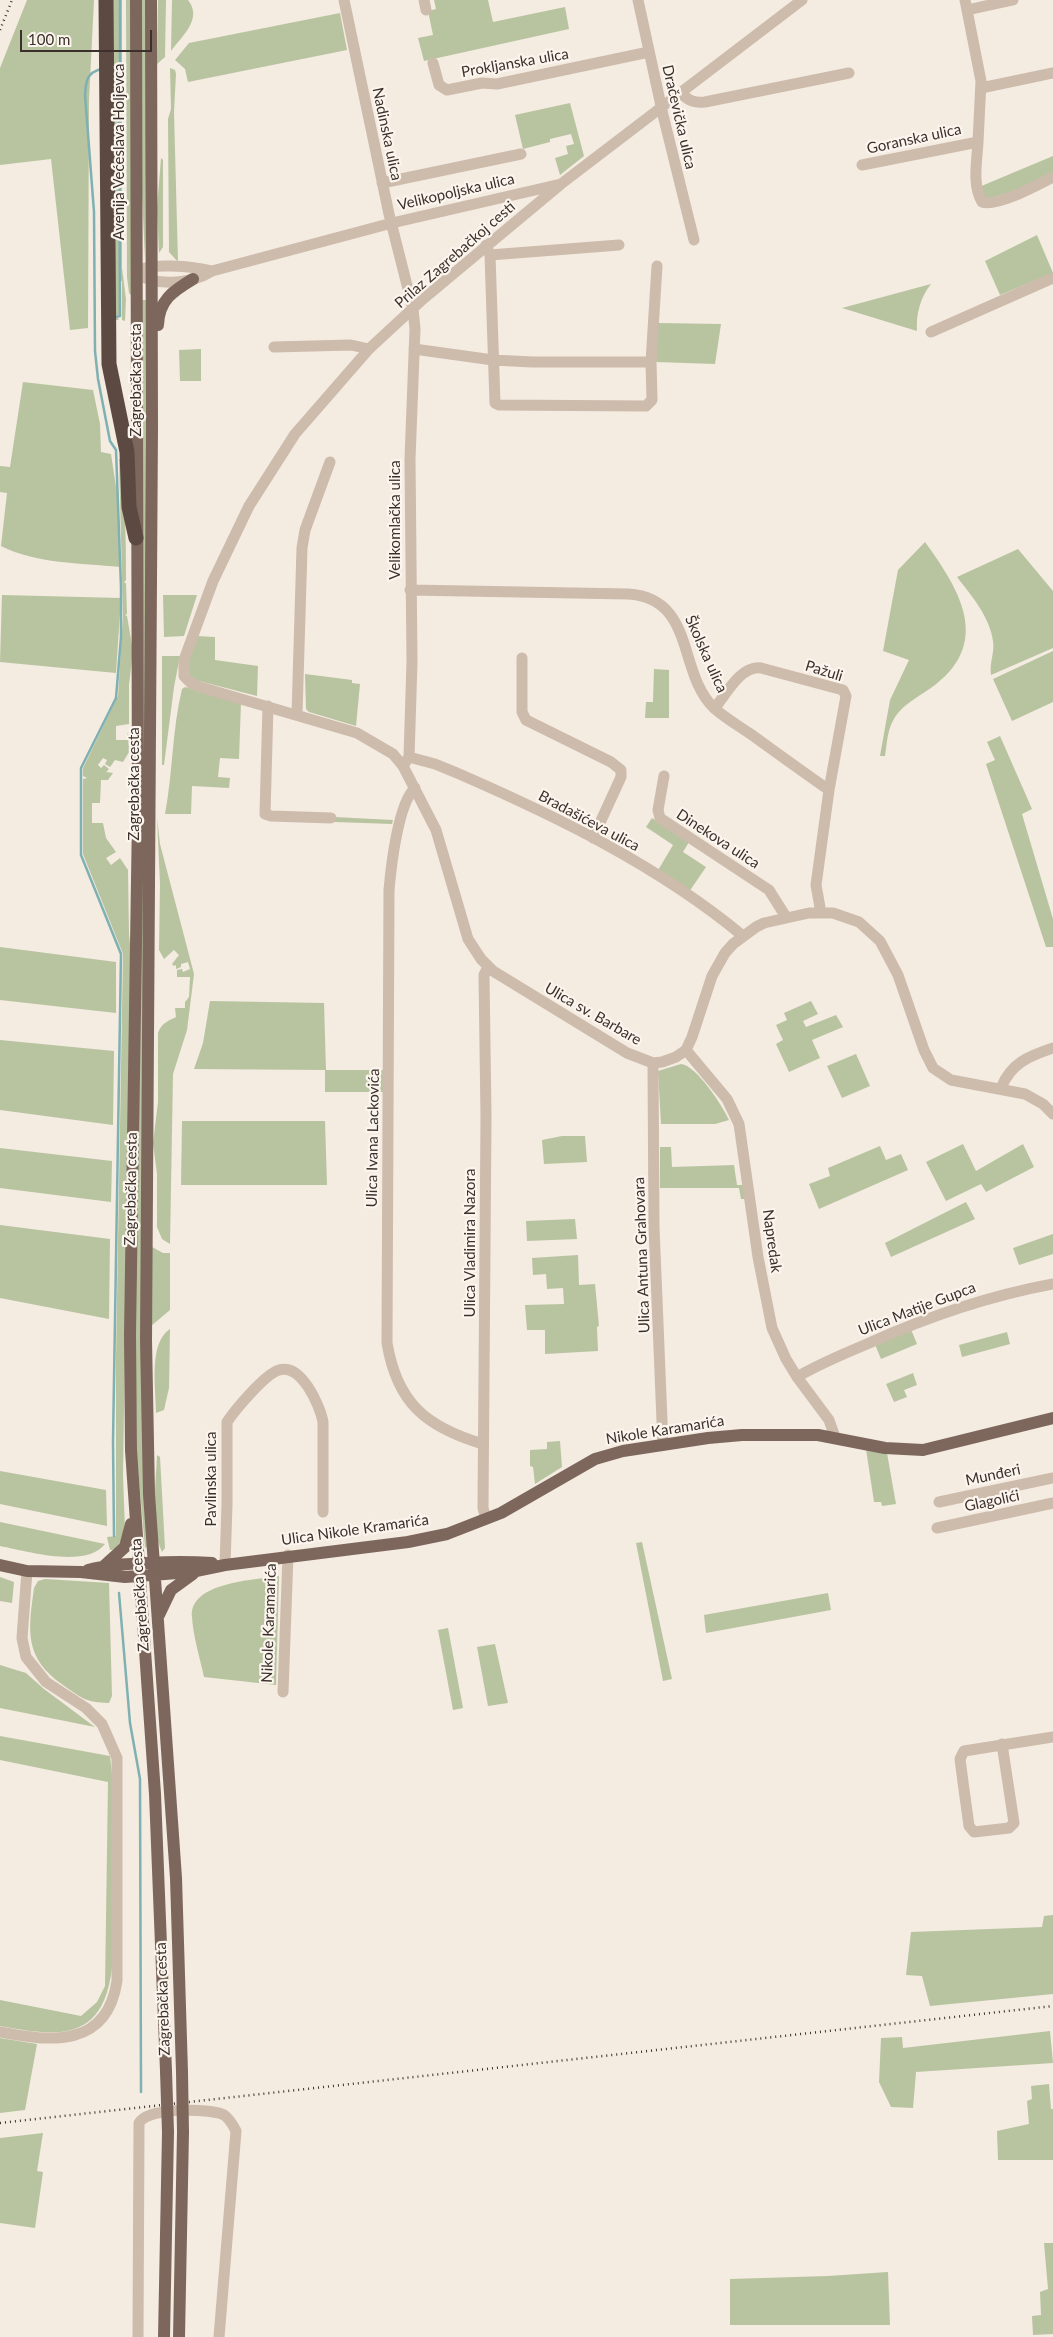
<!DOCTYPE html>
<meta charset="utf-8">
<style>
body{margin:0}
#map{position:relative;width:1053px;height:2337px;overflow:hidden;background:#f4ebe1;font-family:Lato,sans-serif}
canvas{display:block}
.scale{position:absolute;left:20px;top:30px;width:132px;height:22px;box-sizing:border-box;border:2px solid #3b302b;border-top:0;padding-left:6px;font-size:15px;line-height:18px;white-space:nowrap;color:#3b302b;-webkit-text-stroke:4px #fbf5ee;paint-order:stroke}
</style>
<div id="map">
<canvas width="1053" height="2337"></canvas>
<div class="scale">100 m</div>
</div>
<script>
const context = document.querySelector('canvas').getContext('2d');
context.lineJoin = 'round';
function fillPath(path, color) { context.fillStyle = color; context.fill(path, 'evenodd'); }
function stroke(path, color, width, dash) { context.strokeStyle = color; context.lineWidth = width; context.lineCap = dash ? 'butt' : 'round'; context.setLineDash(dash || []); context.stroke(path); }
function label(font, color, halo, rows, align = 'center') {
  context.font = font + ' Lato,sans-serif'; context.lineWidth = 4.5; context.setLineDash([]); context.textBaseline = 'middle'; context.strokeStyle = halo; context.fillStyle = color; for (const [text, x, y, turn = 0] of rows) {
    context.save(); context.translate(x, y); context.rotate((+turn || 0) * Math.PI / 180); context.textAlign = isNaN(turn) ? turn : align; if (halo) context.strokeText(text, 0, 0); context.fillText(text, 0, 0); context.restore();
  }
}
fillPath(new Path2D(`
 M27,0H94L89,100L88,328L70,330L51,159L0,165V68Z
 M113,0H122V268L126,299L125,321L122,320V281H119V315L116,316L119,320H114Z
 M126,0H131V295L129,293L127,277Z
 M142,0H147L145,259L141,173Z
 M158,0H166L165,57L157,64Z
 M172,0H188C203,19 182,36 171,51Z
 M434,0H488L493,22L565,7L569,29L424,61L418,38L433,35L428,11L436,9Z
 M340,13L347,50L188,82L185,69L175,60L189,43Z
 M170,68L175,70L176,74L174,112L178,262L169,252L168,119L171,109Z
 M570,103L584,156L560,175L555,158L568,154L566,146L574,144L571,134L550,139V142L523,149L515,115Z
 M1053,156V173L1012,192L986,199L979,187Z
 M161,158L163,160V247L159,253L157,208Z
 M1037,235L1053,273L1000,295L985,261Z
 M931,284C920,298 916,314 917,331L842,308Z
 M141,300H147V1547L145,1548L137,1457L135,1358Z
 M658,323L721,324L715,364L656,362Z
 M201,349V381H180L179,350Z
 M23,382L93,390L100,424L101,452L111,454L118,500L120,567C80,563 37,564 1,546L7,493L0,492V466L10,467Z
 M119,459H123C125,500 126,541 126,580L124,583H126L127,614L125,615L127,616L133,651L129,685V724L116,726V740H127L128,731L129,752L123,762L115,760L110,767L105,764L107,760L103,758L98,765L101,768L104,765L109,769L106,772L113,773L108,780H101L100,803H92V823H103L106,838L116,852L106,858L111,865L120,858L128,870L129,934L131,954L123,1475L125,1531L119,1549L110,1550L107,1537L116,1536V1357L123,954L83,854V779L87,778L83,776V768L118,696L123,616Z
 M925,542C959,589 992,641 935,685C922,695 902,704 894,719C887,730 887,744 885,756H880L890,700L909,660L883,651L898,570Z
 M1018,549L1053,591V648L991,675C989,663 995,652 993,641C990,617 971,595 957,577Z
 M2,595L121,598L116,673L0,662Z
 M163,595H197L184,636L164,637Z
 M196,636L215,637V660L258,666L257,696L191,679L187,666Z
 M1053,651V702L1012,721L993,679Z
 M162,656H180L174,687L164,765H162Z
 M654,669L669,670V718H645L646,702H653Z
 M305,674L352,680V683L360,684L356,726L309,712L306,709Z
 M185,687L241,702L239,759L220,758L218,777L230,778L229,788L192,786L191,814H165C173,772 172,730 182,689Z
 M1000,736L1032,809L1022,814L1053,919V947H1046L986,764L995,760L987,742Z
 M334,817L393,820L392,824L335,822Z
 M157,818L160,844L194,974L187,1030L173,1074L170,1244L162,1239L157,1227V1174L153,1143L158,1102V1033C161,1023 170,1020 176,1017L175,1008H185V1002L189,997L190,977H177V970L182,969L183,972L190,969L188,962L181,964V967L176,969V965L174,966L172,964L179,955L174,950L164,959L159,950L160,884Z
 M652,818L689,842L683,852L706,867L689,892L657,872L673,845L646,827Z
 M0,947L116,962V1013L0,1000Z
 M210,1001L324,1003L326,1070H384V1092H325V1070L194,1069L203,1043Z
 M811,1001L818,1014L803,1021L806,1027L836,1015L843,1027L812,1040L820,1058L789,1072L776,1044L783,1040L776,1025L787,1020L784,1013Z
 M0,1040L114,1051L113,1125L0,1110Z
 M856,1054L870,1086L842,1098L827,1066Z
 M681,1064C697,1066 722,1105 729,1120L715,1124H661L658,1071Z
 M182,1121H325L327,1185H181Z
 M562,1136H585L587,1162L544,1164L542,1140Z
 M963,1144L976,1171L1023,1144L1034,1167L986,1192L981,1184L946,1201L926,1162Z
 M880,1146L886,1160L901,1154L908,1170L819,1209L809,1184L830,1176L828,1168Z
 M660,1147H671L672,1167L734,1165L737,1185H746L747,1199H741L739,1188H660Z
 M0,1148L112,1161L111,1202L0,1188Z
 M966,1202L975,1219L891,1257L885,1243Z
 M575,1219L577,1239L527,1241L526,1221Z
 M0,1225L110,1239L109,1319L0,1298Z
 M1053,1234V1254L1019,1265L1013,1248Z
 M152,1247L163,1253H170V1310L151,1326Z
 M578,1255L579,1285L595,1284L599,1326L597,1327L598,1351L545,1354V1330H527L525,1305L564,1304L563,1288L547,1289L546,1274L533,1275L532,1258Z
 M910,1327L917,1344L881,1359L874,1342Z
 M170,1329L169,1388L164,1410L156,1413C156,1389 148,1343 170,1329Z
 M1007,1332L1010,1344L962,1357L959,1345Z
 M913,1373L917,1385L904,1390L907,1397L894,1402L886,1384Z
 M560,1441L562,1467L535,1484L533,1467L530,1466V1450L547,1449V1442Z
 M866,1449L887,1453L896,1504L882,1506L881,1502H874Z
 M157,1455L160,1457L165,1548L162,1552C150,1526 156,1483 157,1455Z
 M0,1471L106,1490L107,1526L0,1504Z
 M0,1522L105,1544C85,1569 27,1551 0,1546Z
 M642,1542L672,1679L663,1681L636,1543Z
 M279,1576L276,1685L204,1677C200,1658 193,1636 192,1617C189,1582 255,1580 279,1576Z
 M0,1577L14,1582L12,1603L0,1601Z
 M45,1579L109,1583L112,1696L109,1703C85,1702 83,1699 63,1685C24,1658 28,1631 34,1588L38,1581Z
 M828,1593L831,1610L706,1633L704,1615Z
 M448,1628L463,1708L453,1710L438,1630Z
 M495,1644L508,1703L488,1706L477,1647Z
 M0,1665L26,1673L44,1689L95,1727L0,1708Z
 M0,1736L110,1756L113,1783L112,1968C103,2042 59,2037 0,2026V2000L81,2016L97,2002L105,1986L108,1782L0,1760Z
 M1053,1915V1994L930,2006L922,1976L906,1975L911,1932L1042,1927L1044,1916Z
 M1050,2031L1053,2063L916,2072L913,2108L891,2107L879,2082L881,2038L902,2037L903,2048Z
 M0,2038L37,2044L25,2110L0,2113Z
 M1049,2084L1051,2109H1053V2160H998L997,2131L1029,2124L1027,2101L1032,2099L1031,2086Z
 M43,2133L37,2171L43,2172L35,2228L0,2223V2138Z
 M1044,2243H1053V2334L1033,2335L1032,2316L1041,2315L1040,2292L1048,2289Z
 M888,2272L890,2325H730V2279L828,2276Z`), '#b8c4a0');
stroke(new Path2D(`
 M101,69C86,73 86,82 85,95L94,212L95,351L98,379L110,441L116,450L121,587V637L116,698L81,768V855L121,954L113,1441L114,1536
 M111,69L119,68L120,64V0
 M116,317L120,316L119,68
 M119,1593L130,1723L140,1779L141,2092`), '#7fb0b2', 2.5);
stroke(new Path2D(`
 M344,0L389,214L413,309L415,329L410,459L412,662L409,757L403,766
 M424,0L426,10
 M638,0L663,115L694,240
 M967,10L1013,0
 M433,63L439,85L447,90L482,83L497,84L649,52
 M981,88L1053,73
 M681,93C689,101 694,103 705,102L849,73
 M978,142C977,161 972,185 982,202C998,207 1037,185 1053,177
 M862,165L978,142L981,81L965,0
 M382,183L521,154
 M561,184L423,299L369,349L295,434L249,506L213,581L184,660V676L191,683L200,687L357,733L393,754L403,766L436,830L468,939L481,959L493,971L627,1053L653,1063L662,1062L676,1057L686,1050L692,1037L712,976L725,953L733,944L756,927L764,923L809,913H833L859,922L880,941L898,975L924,1050L933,1068L951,1080L1025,1094L1043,1104L1053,1114
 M486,245L490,255L495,403L499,405L646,406L652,400L651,362
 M490,255L619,245
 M212,271C196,267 146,261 135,273C156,287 191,284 212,271L392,223L561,184L802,0
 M931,332L1053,278
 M274,347L351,345L369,349
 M414,349L493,360L532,362H651L657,266
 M410,590L628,594C696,598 677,673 714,708C725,718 739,726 752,735C777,753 803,772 829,790L816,885L821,913
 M522,658V712L526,720L611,762L621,770V777L593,838
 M268,706L265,814L271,816L331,818
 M715,708C726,694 741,665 761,668L843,690L846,696L829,790
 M297,714L302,548L305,530L330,462
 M409,757L435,764L457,773C556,816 659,866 743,936
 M664,776L658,810L660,818L769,890L786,917
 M415,788C398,803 391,867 389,890L387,1343C397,1403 426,1427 483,1444
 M686,1050L727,1099L739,1124L758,1257L772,1328L786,1359L797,1377L829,1420L835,1437
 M653,1063L654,1227L663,1445
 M1001,1088C1011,1063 1029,1056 1053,1048
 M797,1377C819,1364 843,1354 867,1344C927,1317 988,1296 1053,1284
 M939,1502L1053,1478
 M486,1519L483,1508L486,1116L484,975L488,967
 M937,1528L1053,1503
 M225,1565L227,1504V1422C235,1410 265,1374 279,1370C301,1363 320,1405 323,1422V1512
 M283,1692L288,1555
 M1002,1744L1014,1823L1009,1828L974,1832L969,1826L963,1782L960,1759L964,1751L1053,1737
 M0,2032C51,2042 107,2048 117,1981V1758L102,1724L86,1708L46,1682L26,1657L22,1638L27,1571
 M138,2337L139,2123C147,2107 210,2108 224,2115C230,2119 233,2125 236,2131L219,2337`), '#cdbbac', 11);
stroke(new Path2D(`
 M136,0L138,815L130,1334L131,1450L155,1794L166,2071
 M151,0L152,427L146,1340L149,1494L176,1878L182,2072
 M158,325C159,300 173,291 193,279
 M0,1565L27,1571L81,1572L125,1577L191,1572L225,1565L408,1542L447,1534L501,1513L595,1459L623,1451L708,1438L742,1435H818L885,1448L923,1450L1053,1418
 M104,1566L125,1547L131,1524
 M88,1570C119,1562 180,1561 212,1563
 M159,1615L171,1590L193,1574
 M164,2337L168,2132
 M179,2337L183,2132`), '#7d675c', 12);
stroke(new Path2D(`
 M106,0L109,364L127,452L129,507L136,538`), '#5c4a42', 15);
stroke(new Path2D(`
 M0,30L12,0
 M0,2123L1053,2006`), '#3b302b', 2.5, [1, 4]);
stroke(new Path2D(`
 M166,2071L168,2132
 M182,2072L183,2132`), '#7d675c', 12);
label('15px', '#3b302b', '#fbf5ee', [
 ["Prokljanska ulica",515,63,-10],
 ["Dračevička ulica",679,117,77],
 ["Nadinska ulica",387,134,78],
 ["Goranska ulica",914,139,-12],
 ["Avenija Većeslava Holjevca",119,152,-90],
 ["Velikopoljska ulica",456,192,-13],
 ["Prilaz Zagrebačkoj cesti",455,255,-41],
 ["Zagrebačka cesta",136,380,-90],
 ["Velikomlačka ulica",395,520,-90],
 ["Školska ulica",706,654,66],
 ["Pažuli",824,671,17],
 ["Zagrebačka cesta",134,784,-90],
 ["Bradašićeva ulica",589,821,28],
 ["Dinekova ulica",718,839,33],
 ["Ulica sv. Barbare",593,1014,30],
 ["Ulica Ivana Lackovića",373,1138,-89],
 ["Zagrebačka cesta",131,1189,-89],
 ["Napredak",772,1241,82],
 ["Ulica Vladimira Nazora",470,1243,-90],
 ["Ulica Antuna Grahovara",642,1255,-92],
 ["Ulica Matije Gupca",917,1309,-21],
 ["Nikole Karamarića",665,1430,-9],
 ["Munđeri",993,1475,-12],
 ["Pavlinska ulica",211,1479,-90],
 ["Glagolići",992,1501,-12],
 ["Ulica Nikole Kramarića",355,1530,-8],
 ["Zagrebačka cesta",140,1595,-94],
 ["Nikole Karamarića",269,1623,-88],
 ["Zagrebačka cesta",163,1999,-92]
]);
</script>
